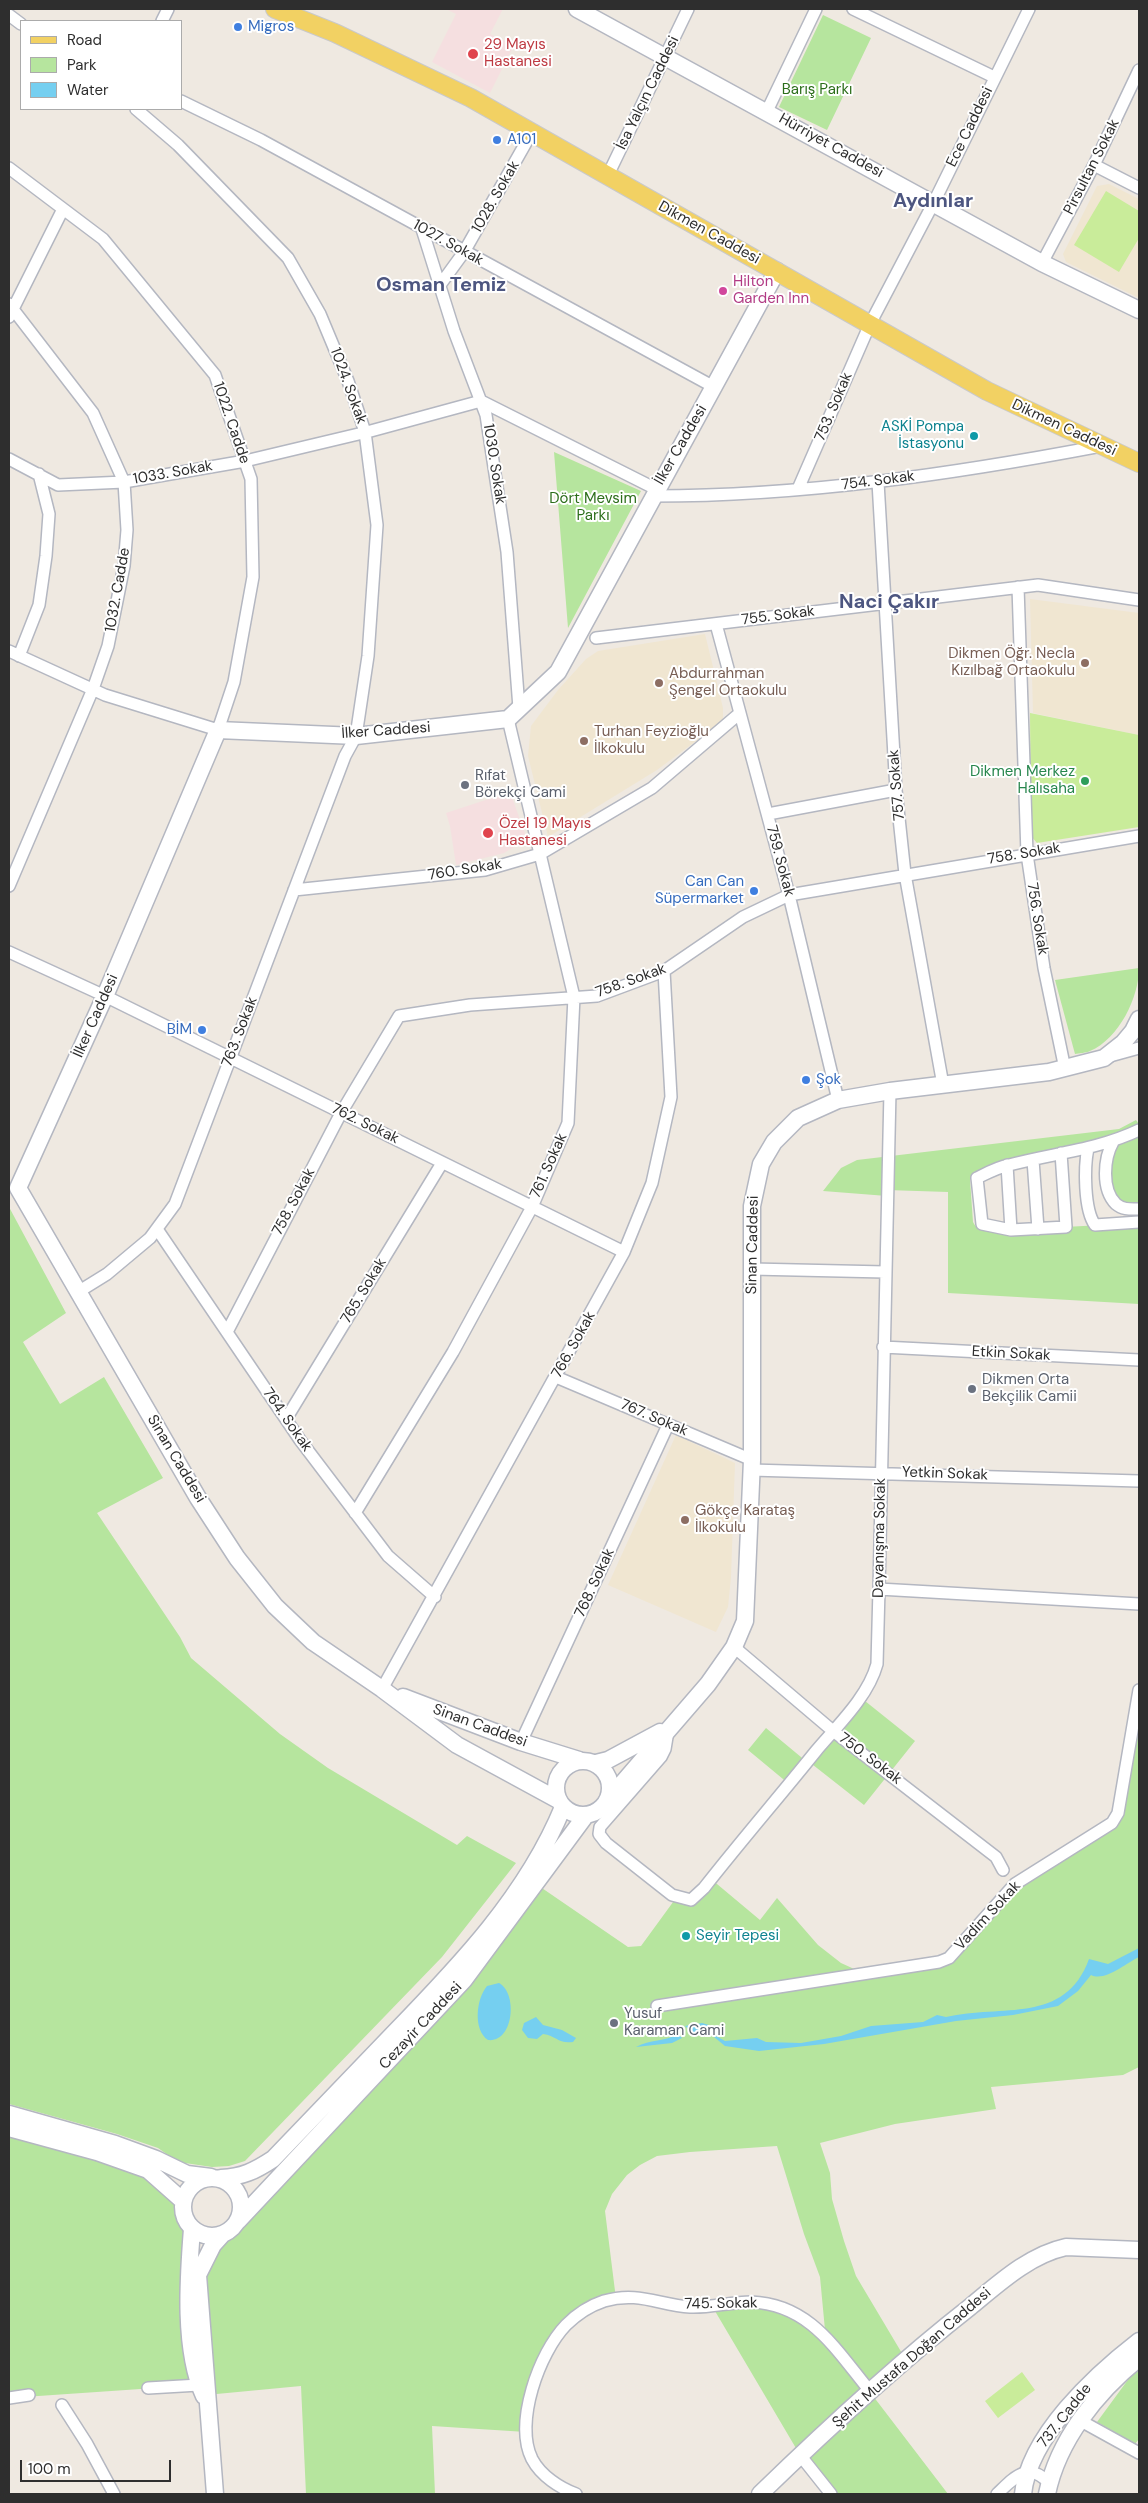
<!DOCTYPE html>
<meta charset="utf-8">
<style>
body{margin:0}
#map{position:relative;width:1148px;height:2503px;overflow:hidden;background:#efe9e1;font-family:"DM Sans",sans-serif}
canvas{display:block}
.frame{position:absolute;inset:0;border:10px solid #2e2e2e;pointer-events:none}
.legend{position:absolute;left:20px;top:20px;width:162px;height:90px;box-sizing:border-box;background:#fff;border:1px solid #ababab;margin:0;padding:6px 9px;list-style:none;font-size:15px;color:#2e2e2e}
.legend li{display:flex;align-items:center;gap:10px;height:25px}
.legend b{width:25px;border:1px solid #ababab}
.scale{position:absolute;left:20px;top:2460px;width:151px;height:22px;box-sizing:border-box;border:2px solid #2e2e2e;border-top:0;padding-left:6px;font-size:15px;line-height:18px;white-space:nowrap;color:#2e2e2e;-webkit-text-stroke:4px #fff;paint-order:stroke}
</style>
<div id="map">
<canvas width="1148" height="2503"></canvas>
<div class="frame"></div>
<ul class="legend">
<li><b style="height:6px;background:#f2d163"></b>Road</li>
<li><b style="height:14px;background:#b6e59e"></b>Park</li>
<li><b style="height:14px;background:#75cff0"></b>Water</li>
</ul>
<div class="scale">100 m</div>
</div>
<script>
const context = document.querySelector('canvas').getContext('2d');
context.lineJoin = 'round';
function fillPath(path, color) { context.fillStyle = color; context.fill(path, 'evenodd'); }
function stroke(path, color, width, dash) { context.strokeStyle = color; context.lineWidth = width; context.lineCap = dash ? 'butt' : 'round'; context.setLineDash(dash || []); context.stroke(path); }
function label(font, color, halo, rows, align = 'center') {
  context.font = font + ' "DM Sans",sans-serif'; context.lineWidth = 4; context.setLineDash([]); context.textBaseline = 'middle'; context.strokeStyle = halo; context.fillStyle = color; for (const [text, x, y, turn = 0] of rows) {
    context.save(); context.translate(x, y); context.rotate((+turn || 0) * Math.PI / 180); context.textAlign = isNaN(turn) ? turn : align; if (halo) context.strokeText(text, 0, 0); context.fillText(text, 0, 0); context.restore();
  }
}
fillPath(new Path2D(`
 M1109,184L1139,199V298L1066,262L1063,254L1097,186Z
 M1030,599L1139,613V735L1033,713Z
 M705,634L723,708V721L657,770L548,837L528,756L531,726L558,690L586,659L598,651Z
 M676,1435L735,1463L731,1577L728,1607L716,1632L608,1585Z`), '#f0e6d1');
fillPath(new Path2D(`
 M446,9H503L490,34L514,45L490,93L432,62L456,14Z
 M510,792L527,839L504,853L456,865L450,826L446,813Z`), '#f5dfe0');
fillPath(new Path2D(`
 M823,15L871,38L827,130L779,107Z
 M554,452L641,491L568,628Z
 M1139,968C1139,997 1119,1039 1090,1051C1086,1053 1079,1053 1075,1054L1055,980Z
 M1136,1120L1139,1124V1209H1126L1108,1186L1112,1142L974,1172L970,1180L973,1222C977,1230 982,1230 991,1231L1139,1223V1304L948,1293V1192L887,1190V1196L823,1191L841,1168L857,1160L1119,1129Z
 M9,1207L66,1313L23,1342L60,1404L104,1377L163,1478L97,1513L180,1637L191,1658L280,1734L328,1768L457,1845L467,1836L516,1863L442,1957L245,2161L229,2166L212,2167L178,2162L158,2148L117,2134L9,2104Z
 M1139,1690V2067L1123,2075L991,2087L996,2109L895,2124L820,2143L830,2173L832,2199L844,2241L856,2276L906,2360L870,2392L948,2494H831L800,2455L712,2306L769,2303L825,2330L820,2277L804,2234L777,2146L690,2152L657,2156L640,2165L627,2175L612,2194L605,2211L616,2299L582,2311L544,2360L526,2432L432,2426L435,2494H306L301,2386L206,2395L205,2260L222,2235L237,2224L536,1884L628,1947L641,1946L676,1898L682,1899L711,1879L760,1920L777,1898L818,1945L841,1963L863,1973L939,1962L1000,1899L1112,1823Z
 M860,1697L915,1741L864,1805L808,1761Z
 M766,1728L807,1762L789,1784L748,1750Z
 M9,2128L97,2152L168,2186L183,2211L187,2291L199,2385L9,2398Z
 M1139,2370V2439L1135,2444L1097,2422L1130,2377Z`), '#b6e59e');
fillPath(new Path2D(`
 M1106,191L1139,211V238L1119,272L1074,245Z
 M1030,713L1139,735V827L1037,843L1031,836Z
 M1022,2372L1035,2390L998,2418L985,2401Z`), '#c9ec9a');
fillPath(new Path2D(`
 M1139,1948V1957C1126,1963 1105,1982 1091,1975L1078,1991L1058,2006L1013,2015L956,2021L824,2044L759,2051L725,2046L708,2032L693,2033L685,2026L702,2023L709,2025L716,2036L725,2041L757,2038L766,2042L801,2043L841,2036L871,2026L923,2022L937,2015L946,2017C1002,2004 1065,2025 1089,1959L1108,1964Z
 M499,1983C518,1993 514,2043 488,2040C473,2030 476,1999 487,1986Z
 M536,2017L543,2025L562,2030L576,2038L573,2042C558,2044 557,2036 543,2034L537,2039L528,2038L522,2030L524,2023Z
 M678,2034L682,2038L672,2043L636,2047C650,2039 665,2042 678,2034Z`), '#75cff0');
const street = new Path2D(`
 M853,9L994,77
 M9,15L21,24
 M162,21L168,9
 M181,101L261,140L714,387
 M767,111L816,9
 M1094,165L1139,188
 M9,168L103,239L215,375L251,479L253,577L234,682L218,730L105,695L9,651
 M607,177L688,9
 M422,229L454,331L486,415L507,552L519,708
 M1042,263L1094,165L1139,70
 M440,285L464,252L532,132
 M9,304L93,413L124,482L127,530L124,566L108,646L93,689L9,886
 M9,317L63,209
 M9,459L58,485L124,482L245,461L367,432L481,401L656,489
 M878,482L896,790L905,874L943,1085
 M798,489L870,324L934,202L1029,9
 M653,496C803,496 953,474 1101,446
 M1018,587L1027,854L1044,968L1065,1069
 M716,624L789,895L838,1100
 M596,638L1038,585L1139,600
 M19,656L39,605L46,556L49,514L39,474
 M768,814L896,790
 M294,890L485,870L540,854L652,788L740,713
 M9,952L105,996L624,1252
 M1110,1056L1139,1048
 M1113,1142C1104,1158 1101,1189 1116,1204C1123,1210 1131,1209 1139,1209
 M1088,1148C1084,1167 1084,1210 1095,1225L1139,1222
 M1061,1153L1066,1227L1011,1230L982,1224L977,1178C987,1173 998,1167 1009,1165C1054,1153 1097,1150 1139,1130
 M1033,1160L1038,1229
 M1007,1165L1011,1230
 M157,1229L300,1440L388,1556L435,1597
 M752,1269L885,1272
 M78,1292L107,1274L150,1238L175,1204L345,756L356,736L368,656L377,525L365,432L348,381L320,314L288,258L178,145L136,109
 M227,1332L341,1113L399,1016L470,1005L597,996L664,971L743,917L789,895L1139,836
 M883,1347L1139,1360
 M556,1377L752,1460
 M286,1419L442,1163
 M751,1470L1139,1481
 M355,1513L453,1352L532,1207L568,1123L574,997L508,719
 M879,1589L1139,1604
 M734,1647L833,1731L996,1857L1003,1870
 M382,1689L624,1252L652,1183L671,1097L664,971
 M668,1731L665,1749L661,1757L600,1827L599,1834L606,1843L672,1895L691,1900L704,1888C740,1842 779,1797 816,1751C837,1726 868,1697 877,1664L879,1589L890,1091
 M521,1742L668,1425
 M657,2006L939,1962L949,1958L1015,1884L1112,1823L1118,1813L1139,1690
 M148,2388L199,2385
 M9,2398L29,2395
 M62,2405L87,2444L114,2494
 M1081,2421L1139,2453
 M800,2455L831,2494
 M576,2494C560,2488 541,2476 532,2459C514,2423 539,2353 566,2325C577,2314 589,2306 604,2301C638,2291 659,2305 690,2307C710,2308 730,2302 751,2302C810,2304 836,2350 870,2391
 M997,2494C1015,2477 1028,2461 1049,2483`);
const secondary = new Path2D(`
 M577,9L1042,263L1139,310
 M18,1188L105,996L218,730L356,736L508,719L558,672L777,271
 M18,1188L198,1498L237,1558L275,1606L313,1642L382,1689L457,1745L558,1800
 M403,1697L521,1742L579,1760
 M556 1788a27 27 0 1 1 54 0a27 27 0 1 1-54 0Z
 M596,1763L608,1760L660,1732
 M607,1801L708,1684L734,1647L745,1621L752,1460V1206L761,1164L774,1142L798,1118L838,1100L890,1091L1049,1072L1104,1058L1123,1043L1133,1031L1139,1019
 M9,2114L115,2144L156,2159L187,2174L211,2177
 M9,2128L97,2152L148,2170L183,2201
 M183 2207a29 29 0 1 1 58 0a29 29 0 1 1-58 0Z
 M221,2178C242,2177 255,2171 273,2159C313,2117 354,2075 394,2033C459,1966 527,1895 563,1807
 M238,2221L464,1980L586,1815
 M192,2229C188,2279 183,2350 204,2396
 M215,2494L198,2275L213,2245L222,2235
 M760,2494C827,2429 896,2365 970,2307C998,2284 1029,2255 1066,2247L1139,2250
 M1023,2494C1029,2436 1095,2375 1139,2341
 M1047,2494C1058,2440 1097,2392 1139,2358`);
const primary = new Path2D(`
 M275,9L335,33L471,98L987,391L1139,463`);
stroke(street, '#b4b7c1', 14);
stroke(secondary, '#b4b7c1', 19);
stroke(primary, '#c9c9c9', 20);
stroke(street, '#fff', 11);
stroke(secondary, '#fff', 16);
stroke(primary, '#f2d163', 18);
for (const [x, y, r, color] of [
 [238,27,5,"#3f7fe0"],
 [473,54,6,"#e0444e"],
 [497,140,5,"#3f7fe0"],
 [723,291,5,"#d1479c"],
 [974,436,5,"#0f9aa8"],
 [1085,663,5,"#8d6e63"],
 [659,683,5,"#8d6e63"],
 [584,741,5,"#8d6e63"],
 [1085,781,5,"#2e9e5b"],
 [465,785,5,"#6b7280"],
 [488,833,6,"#e0444e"],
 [754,891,5,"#3f7fe0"],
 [202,1030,5,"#3f7fe0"],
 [806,1080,5,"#3f7fe0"],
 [972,1389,5,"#6b7280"],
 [685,1520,5,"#8d6e63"],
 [686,1936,5,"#0f9aa8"],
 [614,2023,5,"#6b7280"]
]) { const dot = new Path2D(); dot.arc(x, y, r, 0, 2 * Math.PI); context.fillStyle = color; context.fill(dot); stroke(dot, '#fff', 2); }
label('15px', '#366cbe', '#fff', [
 ["Migros",248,27],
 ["A101",507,140],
 ["Can Can",744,882,"right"],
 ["Süpermarket",744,899,"right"],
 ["BİM",192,1030,"right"],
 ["Şok",816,1080]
], 'left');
label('15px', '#be3a42', '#fff', [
 ["29 Mayıs",484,45],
 ["Hastanesi",484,62],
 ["Özel 19 Mayıs",499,824],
 ["Hastanesi",499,841]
], 'left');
label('15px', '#2c6e1b', '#fff', [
 ["Barış Parkı",817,90],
 ["Dört Mevsim",593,499],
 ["Parkı",593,516]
]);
label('15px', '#2e2e2e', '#fff', [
 ["İsa Yalçın Caddesi",648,93,-64],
 ["Ece Caddesi",970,127,-64],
 ["Hürriyet Caddesi",831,146,29],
 ["Pirsultan Sokak",1092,167,-63],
 ["1028. Sokak",496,197,-60],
 ["Dikmen Caddesi",709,233,29],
 ["1027. Sokak",448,243,29],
 ["1024. Sokak",348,386,70],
 ["753. Sokak",834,407,-67],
 ["1022. Cadde",231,423,71],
 ["Dikmen Caddesi",1064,428,25],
 ["İlker Caddesi",681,445,-60],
 ["1030. Sokak",494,464,81],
 ["1033. Sokak",173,473,-10],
 ["754. Sokak",878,481,-7],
 ["1032. Cadde",118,590,-80],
 ["755. Sokak",778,616,-7],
 ["İlker Caddesi",386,731,-4],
 ["757. Sokak",897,785,-95],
 ["758. Sokak",1024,854,-9],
 ["759. Sokak",780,861,75],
 ["760. Sokak",465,870,-9],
 ["756. Sokak",1037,919,81],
 ["758. Sokak",631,981,-20],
 ["İlker Caddesi",96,1016,-66],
 ["763. Sokak",240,1032,-69],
 ["762. Sokak",365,1124,26],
 ["761. Sokak",549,1166,-66],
 ["758. Sokak",294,1202,-62],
 ["Sinan Caddesi",753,1245,-89],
 ["765. Sokak",364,1291,-59],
 ["766. Sokak",574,1345,-61],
 ["Etkin Sokak",1011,1354,3],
 ["767. Sokak",654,1418,23],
 ["764. Sokak",287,1420,55],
 ["Sinan Caddesi",176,1459,59],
 ["Yetkin Sokak",945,1474,2],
 ["Dayanışma Sokak",880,1538,-89],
 ["768. Sokak",595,1583,-65],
 ["Sinan Caddesi",480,1726,20],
 ["750. Sokak",870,1759,37],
 ["Vadim Sokak",988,1916,-47],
 ["Cezayir Caddesi",421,2026,-47],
 ["745. Sokak",721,2304,-1],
 ["Şehit Mustafa Doğan Caddesi",912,2358,-41],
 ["737. Cadde",1065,2416,-52]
]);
label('15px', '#b23c85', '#fff', [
 ["Hilton",733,282],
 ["Garden Inn",733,299]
], 'left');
label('15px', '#0d838f', '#fff', [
 ["ASKİ Pompa",964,427],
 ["İstasyonu",964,444],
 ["Seyir Tepesi",696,1936,"left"]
], 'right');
label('15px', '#785e54', '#fff', [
 ["Dikmen Öğr. Necla",1075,654,"right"],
 ["Kızılbağ Ortaokulu",1075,671,"right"],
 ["Abdurrahman",669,674],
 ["Şengel Ortaokulu",669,691],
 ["Turhan Feyzioğlu",594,732],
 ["İlkokulu",594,749],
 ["Gökçe Karataş",695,1511],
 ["İlkokulu",695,1528]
], 'left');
label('15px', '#27864d', '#fff', [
 ["Dikmen Merkez",1075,772],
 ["Halısaha",1075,789]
], 'right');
label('15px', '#5b616d', '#fff', [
 ["Rıfat",475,776],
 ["Börekçi Cami",475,793],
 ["Dikmen Orta",982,1380],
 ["Bekçilik Camii",982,1397],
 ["Yusuf",624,2014],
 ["Karaman Cami",624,2031]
], 'left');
label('bold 20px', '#4d5680', '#fff', [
 ["Aydınlar",933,202],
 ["Osman Temiz",441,286],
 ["Naci Çakır",889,603]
]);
</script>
